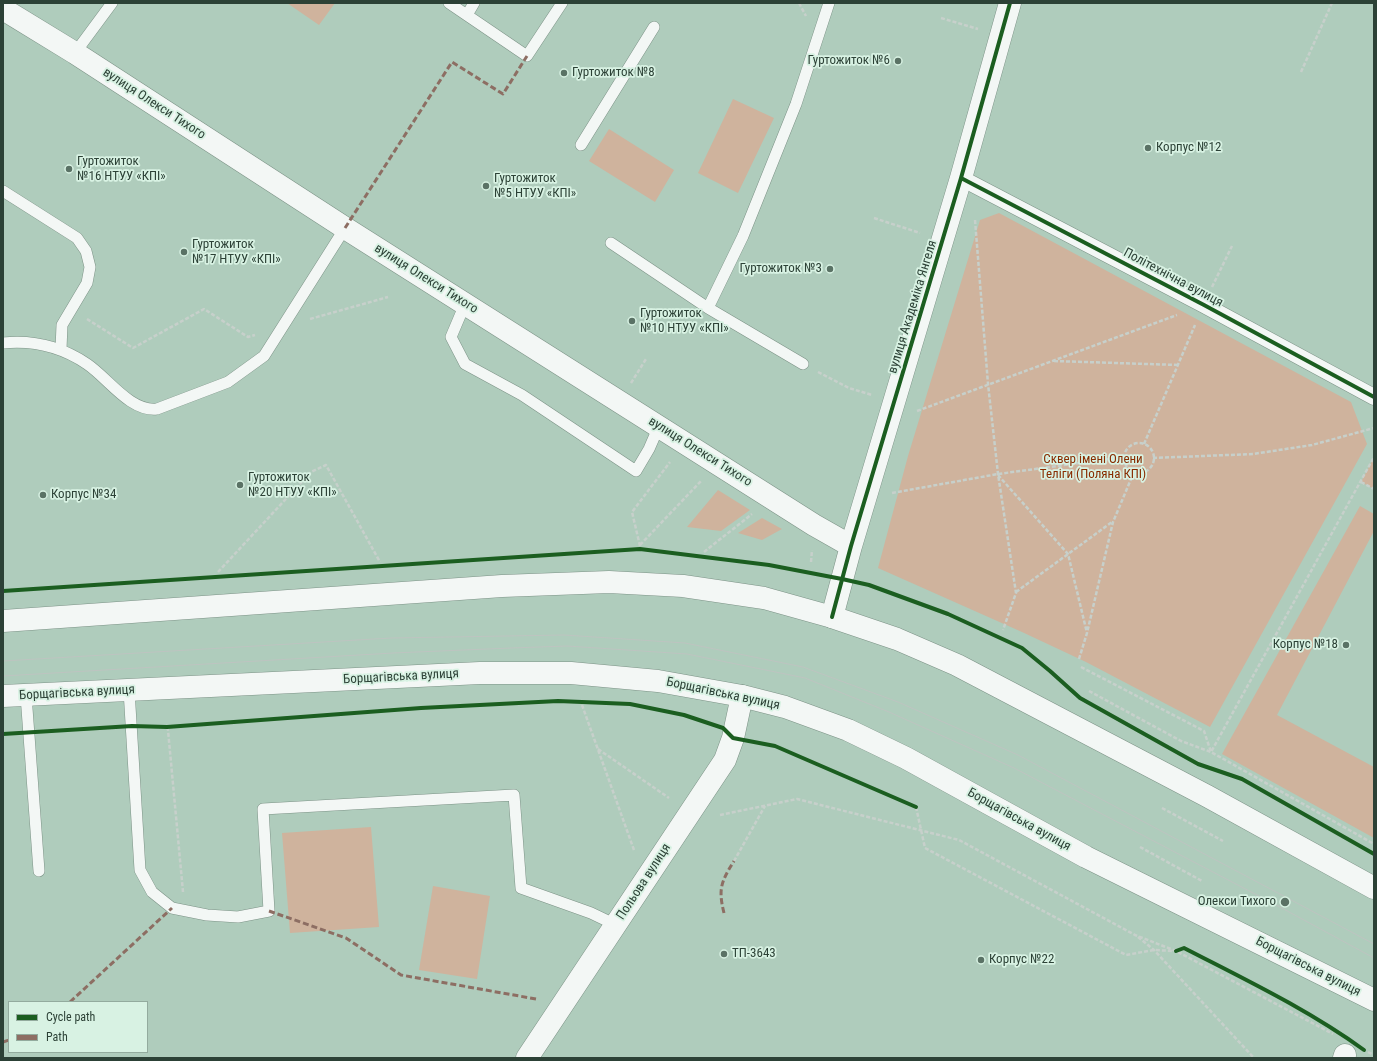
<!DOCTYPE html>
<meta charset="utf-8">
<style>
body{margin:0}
#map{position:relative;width:1377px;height:1061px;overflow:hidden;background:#afccbc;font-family:"Roboto Condensed",sans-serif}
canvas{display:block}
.frame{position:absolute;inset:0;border:4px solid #2c4136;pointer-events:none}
.legend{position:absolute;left:8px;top:1001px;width:140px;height:52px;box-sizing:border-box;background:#d8f2e3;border:1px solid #93ab9e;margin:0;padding:5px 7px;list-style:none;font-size:12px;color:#2c4136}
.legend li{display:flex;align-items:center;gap:8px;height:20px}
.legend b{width:20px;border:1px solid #93ab9e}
</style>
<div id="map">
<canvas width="1377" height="1061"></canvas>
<div class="frame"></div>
<ul class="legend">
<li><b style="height:5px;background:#1b5e20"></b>Cycle path</li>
<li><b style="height:5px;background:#8d6e63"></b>Path</li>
</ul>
</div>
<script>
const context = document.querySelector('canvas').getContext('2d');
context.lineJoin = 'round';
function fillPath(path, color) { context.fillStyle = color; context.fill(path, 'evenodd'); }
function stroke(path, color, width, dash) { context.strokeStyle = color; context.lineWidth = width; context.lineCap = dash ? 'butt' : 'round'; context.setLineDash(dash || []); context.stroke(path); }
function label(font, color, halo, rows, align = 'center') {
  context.font = font + ' "Roboto Condensed",sans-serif'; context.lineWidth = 3.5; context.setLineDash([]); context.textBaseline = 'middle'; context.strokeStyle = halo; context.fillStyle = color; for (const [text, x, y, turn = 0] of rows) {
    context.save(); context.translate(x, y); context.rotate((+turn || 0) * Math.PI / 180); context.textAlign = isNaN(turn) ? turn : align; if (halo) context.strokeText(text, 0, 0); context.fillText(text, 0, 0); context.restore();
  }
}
fillPath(new Path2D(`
 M287,3H335L319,25Z
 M733,99L774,118L738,193L698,173Z
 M609,129L674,170L655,202L589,161Z
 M999,213L1351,402L1367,444L1210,727L1086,662L1022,632L878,568L908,456L980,220Z
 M1374,457V489L1361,482Z
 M718,490L750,510L721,531L687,527Z
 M1360,506L1374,514V531L1277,715L1374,767V838L1222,754Z
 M762,518L782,529L762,540L738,533Z
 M371,827L379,927L290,933L282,833Z
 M433,886L490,896L477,979L419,970Z`), '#cfb39d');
const service = new Path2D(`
 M449,3L527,56L562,3
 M467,15L474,3
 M75,53L112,3
 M581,145L654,27
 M3,191L77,238L86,251L90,267L87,283L62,325L61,349
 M611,243L708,308L803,364
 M465,304L451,337L465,364L522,395L636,471L649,449L659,426
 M708,308L743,236L796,104L829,3
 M3,343C33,340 62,347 87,364C108,378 130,412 157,409L228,382L264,356L345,228
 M129,690L140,870L152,892L172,908L207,915L238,917L269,911L263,809L514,795L521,888L591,913L616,925
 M26,695L39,871`);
const pedestrian = new Path2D(`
 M961,178L1204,305L1374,397`);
const minor = new Path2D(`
 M527,1058L725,760L733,738L742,696
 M1344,1058L1345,1055`);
const tertiary = new Path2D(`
 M3,9L75,53L345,228L814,525L851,546
 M832,617L851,546L961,178L1010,3`);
const primary = new Path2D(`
 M3,621L502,586L609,582L683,586L764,598L832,617L897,639L957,665L1207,796L1374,888
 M3,696L480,673H571L658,681L742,696L785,707L848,730L906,758L1086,857L1374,1000`);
stroke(service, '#7c9286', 12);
stroke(pedestrian, '#7c9286', 17);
stroke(minor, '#7c9286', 23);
stroke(tertiary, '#7c9286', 23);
stroke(primary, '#7c9286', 23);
stroke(new Path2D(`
 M799,3L806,16
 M941,18L978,29
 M1301,72L1332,3
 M874,218L920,233
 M975,220L988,384L998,474L1016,593L1003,630
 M1212,287L1232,246
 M87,319L133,348L204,309L248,337L255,335
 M310,319L388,297
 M1054,361L1178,365
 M818,372L849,388L872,395
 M631,383L646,359
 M917,411L1177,315
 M1124 458a15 15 0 1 1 30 0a15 15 0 1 1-30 0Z
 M1144,444L1195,325
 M1153,458L1253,454L1312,445L1374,428
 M998,475L1068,554L1087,633
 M1361,482L1374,489
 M892,493L998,474L1124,457
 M640,545L702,480
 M640,546L632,512L670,462
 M704,552L752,514
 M811,562L812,550
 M218,572L311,472L326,465L380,562
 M1016,592L1112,522
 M1079,659L1087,633L1113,522L1134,472
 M1081,667L1204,731L1211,752L1374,844
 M1089,691L1181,741L1211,752L1374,457
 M582,705L634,850
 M167,727L168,730L183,892
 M598,749L669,798
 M916,807L925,848L1126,955L1154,950L1174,951
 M1162,808L1223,841
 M720,815L797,799L959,840L1135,935L1176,951L1333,1034
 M1140,847L1202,881
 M734,861L765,806
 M1138,937L1154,950L1254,1058
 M1368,1052L1374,1055`), '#c7d0cb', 2.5, [4, 2]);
stroke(service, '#f3f7f5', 11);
stroke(pedestrian, '#f3f7f5', 16);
stroke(minor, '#f3f7f5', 22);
stroke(tertiary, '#f3f7f5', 22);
stroke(primary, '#f3f7f5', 22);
stroke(new Path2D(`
 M3,661L391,638L564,635L685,643L803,667L898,702L1018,755L1374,944
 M3,676L393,653L511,648L567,646L687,654L805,678L889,712L1014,768L1278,906L1374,958`), '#bdc4c0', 1);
stroke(new Path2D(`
 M345,228L452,62L503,94L527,56
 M269,911L346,938L401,975L536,999
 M724,913C718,889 721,882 734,861
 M70,1002L172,908
 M3,1042L9,1040`), '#8d6e63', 3, [6, 3]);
stroke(new Path2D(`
 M961,178L1204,305L1374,397
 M3,591L640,549L769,565L842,579L869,585L948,614L1022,648L1050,671L1080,698L1198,764L1242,779L1374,854
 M832,617L851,546L961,178L1010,3
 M3,734L132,726L167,727L421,708L558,701L630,704L684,715L723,728L733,738L775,746L916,807
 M1176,951L1184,948C1246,980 1307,1009 1364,1050`), '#1b5e20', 4);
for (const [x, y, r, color] of [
 [898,61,4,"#5a7265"],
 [564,73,4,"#5a7265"],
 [1148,148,4,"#5a7265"],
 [69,169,4,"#5a7265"],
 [486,186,4,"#5a7265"],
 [184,252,4,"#5a7265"],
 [830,269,4,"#5a7265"],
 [632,321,4,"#5a7265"],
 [240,485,4,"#5a7265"],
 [43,495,4,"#5a7265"],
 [1346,645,4,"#5a7265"],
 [1285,902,5,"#5a7265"],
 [724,954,4,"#5a7265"],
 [981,960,4,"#5a7265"]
]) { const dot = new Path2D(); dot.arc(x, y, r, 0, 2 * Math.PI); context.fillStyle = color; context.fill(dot); stroke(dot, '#d8f2e3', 1.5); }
label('13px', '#2c4136', '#d8f2e3', [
 ["Гуртожиток №6",890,61,"right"],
 ["Гуртожиток №8",572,73],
 ["Корпус №12",1156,148],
 ["Гуртожиток",77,162],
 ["№16 НТУУ «КПІ»",77,177],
 ["Гуртожиток",494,179],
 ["№5 НТУУ «КПІ»",494,194],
 ["Гуртожиток",192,245],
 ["№17 НТУУ «КПІ»",192,260],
 ["Гуртожиток №3",822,269,"right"],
 ["Гуртожиток",640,314],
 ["№10 НТУУ «КПІ»",640,329],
 ["Гуртожиток",248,478],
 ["№20 НТУУ «КПІ»",248,493],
 ["Корпус №34",51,495],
 ["Корпус №18",1338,645,"right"],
 ["Олекси Тихого",1276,902,"right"],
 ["ТП-3643",732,954],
 ["Корпус №22",989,960]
], 'left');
label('13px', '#2c4136', '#d8f2e3', [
 ["вулиця Олекси Тихого",154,104,33],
 ["Політехнічна вулиця",1173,278,28],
 ["вулиця Олекси Тихого",426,279,32],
 ["вулиця Академіка Янгеля",913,307,-73],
 ["вулиця Олекси Тихого",700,452,32],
 ["Борщагівська вулиця",401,677,-3],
 ["Борщагівська вулиця",77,693,-3],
 ["Борщагівська вулиця",723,694,12],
 ["Борщагівська вулиця",1019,820,29],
 ["Польова вулиця",644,882,-57],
 ["Борщагівська вулиця",1308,967,27]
]);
label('13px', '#882c00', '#d8f2e3', [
 ["Сквер імені Олени",1093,460],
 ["Теліги (Поляна КПІ)",1093,475]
]);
</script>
